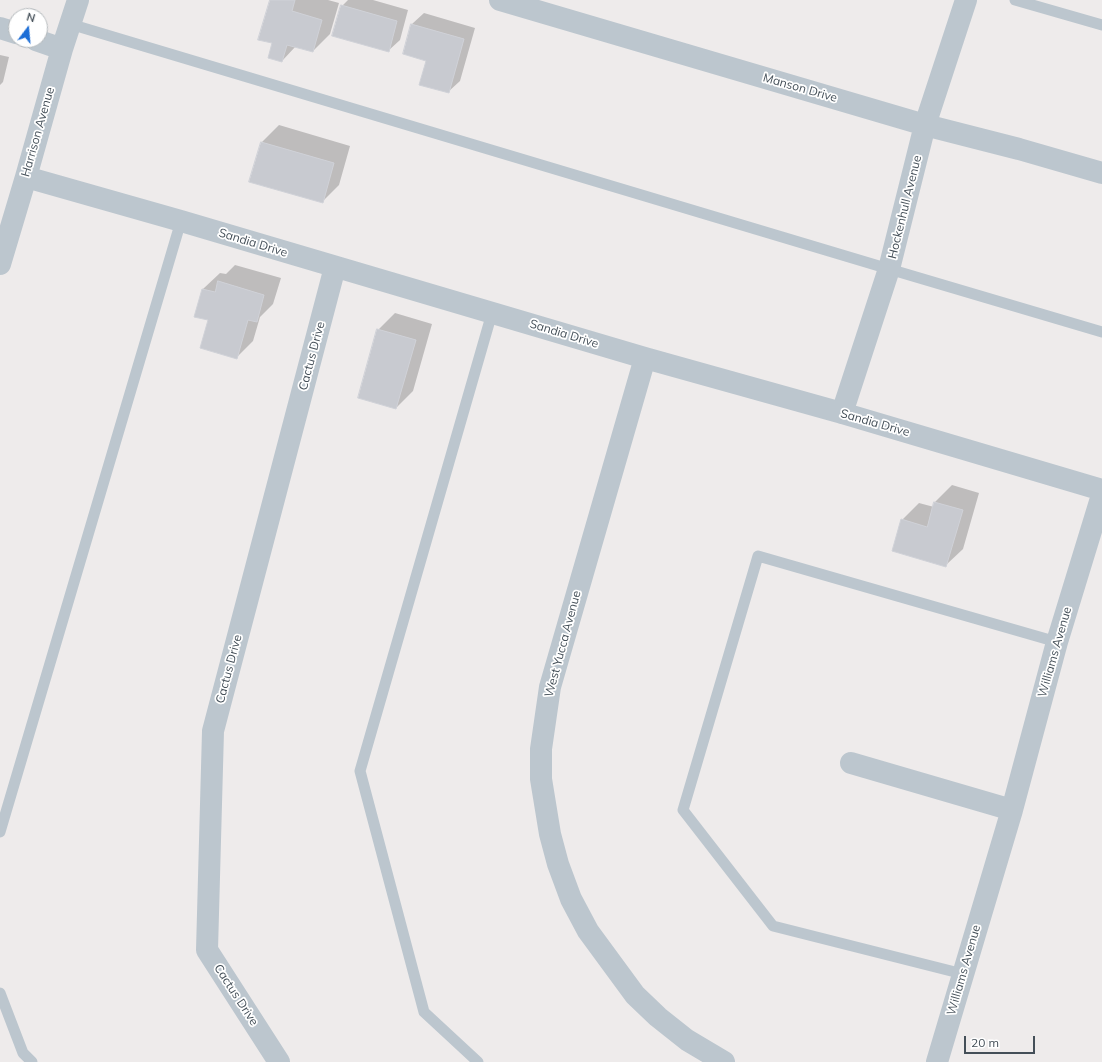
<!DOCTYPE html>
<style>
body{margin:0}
#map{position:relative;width:1102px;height:1062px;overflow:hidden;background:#eeebeb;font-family:Mulish,sans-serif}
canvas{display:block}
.north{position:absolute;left:8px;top:8px;width:40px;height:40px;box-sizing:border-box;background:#fff;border:1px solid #b4b9bc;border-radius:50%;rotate:16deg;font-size:11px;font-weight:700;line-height:16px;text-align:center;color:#444f58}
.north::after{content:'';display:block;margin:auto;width:14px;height:18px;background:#1d6ed6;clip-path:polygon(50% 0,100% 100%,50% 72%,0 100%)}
.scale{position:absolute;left:964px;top:1036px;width:71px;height:18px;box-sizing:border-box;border:2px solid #444f58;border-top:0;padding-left:5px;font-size:12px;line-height:14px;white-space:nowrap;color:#444f58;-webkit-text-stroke:3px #fff;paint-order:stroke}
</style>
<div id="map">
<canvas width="1102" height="1062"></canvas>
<div class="north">N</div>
<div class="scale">20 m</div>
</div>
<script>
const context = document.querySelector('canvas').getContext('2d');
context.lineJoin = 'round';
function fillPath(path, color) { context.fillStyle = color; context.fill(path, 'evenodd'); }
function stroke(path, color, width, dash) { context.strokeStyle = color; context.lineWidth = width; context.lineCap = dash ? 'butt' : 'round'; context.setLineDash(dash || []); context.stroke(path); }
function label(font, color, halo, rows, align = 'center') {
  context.font = font + ' Mulish,sans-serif'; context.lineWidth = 3.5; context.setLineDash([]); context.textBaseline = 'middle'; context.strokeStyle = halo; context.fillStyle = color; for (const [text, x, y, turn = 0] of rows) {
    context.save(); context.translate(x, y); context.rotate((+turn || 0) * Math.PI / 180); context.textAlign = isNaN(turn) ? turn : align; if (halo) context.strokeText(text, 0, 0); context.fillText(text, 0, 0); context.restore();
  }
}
fillPath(new Path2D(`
 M271,0H328L339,3L330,34L313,51L296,46L282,61L273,43Z
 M348,0H373L408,10L400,40L388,51L342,6Z
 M424,13L475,28L460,81L448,92L427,60L404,53L412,24Z
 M0,55L9,57L3,82L0,85Z
 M279,125L350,146L339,185L322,202L262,142Z
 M235,265L281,278L273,304L260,317L253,341L236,358L209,320L203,289L220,273L226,274Z
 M395,313L432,324L413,391L396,408L378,330Z
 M952,485L979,493L963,549L946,565L902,520L919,503L934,507L935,502Z`), '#0003');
const building = new Path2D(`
 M270,0H295L292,11L322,20L313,52L287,45L282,62L268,58L272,43L258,40Z
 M341,5L397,21L389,52L332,36Z
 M411,24L464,39L449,93L419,85L426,61L403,54Z
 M261,142L334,163L323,203L249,182Z
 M218,281L264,295L257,322L248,320L237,359L200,348L208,320L194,317L202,289L215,292Z
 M377,329L416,340L396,409L358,398Z
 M934,502L963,510L946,567L892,551L901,519L927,527Z`);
fillPath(building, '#c8cad0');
stroke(building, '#cfd1d7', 1);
stroke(new Path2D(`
 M1015,0L1102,25
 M70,24L889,269L1102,332
 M0,832L181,221
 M963,974L773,926L683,810L758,556L1057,642
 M0,993L23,1053L32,1062
 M478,1062L424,1012L360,771L492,313`), '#bcc6ce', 11);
stroke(new Path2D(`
 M500,0L925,125L1019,149L1102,173
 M0,28L16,33
 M36,40L62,49
 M26,177L181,221L645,358L842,413L1102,490
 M0,264L26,177L62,49L78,0
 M645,358L550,687L541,749V779L550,834L558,864L571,899L588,931L635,995L658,1017L687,1040L724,1062
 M842,413L889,269L925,125L966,0
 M851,763L1012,810
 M279,1062L207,950L213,731L335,267
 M937,1062L1012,810L1057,642L1102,495`), '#bcc6ce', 22);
label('12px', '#444f58', '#fff', [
 ["Manson Drive",800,88,16],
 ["Harrison Avenue",38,132,-74],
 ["Hockenhull Avenue",905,207,-76],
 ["Sandia Drive",253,243,17],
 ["Sandia Drive",564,334,17],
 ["Cactus Drive",312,356,-75],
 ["Sandia Drive",875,423,16],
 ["West Yucca Avenue",563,644,-75],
 ["Williams Avenue",1055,652,-74],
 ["Cactus Drive",229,669,-75],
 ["Williams Avenue",964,970,-74],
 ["Cactus Drive",236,995,57]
]);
</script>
